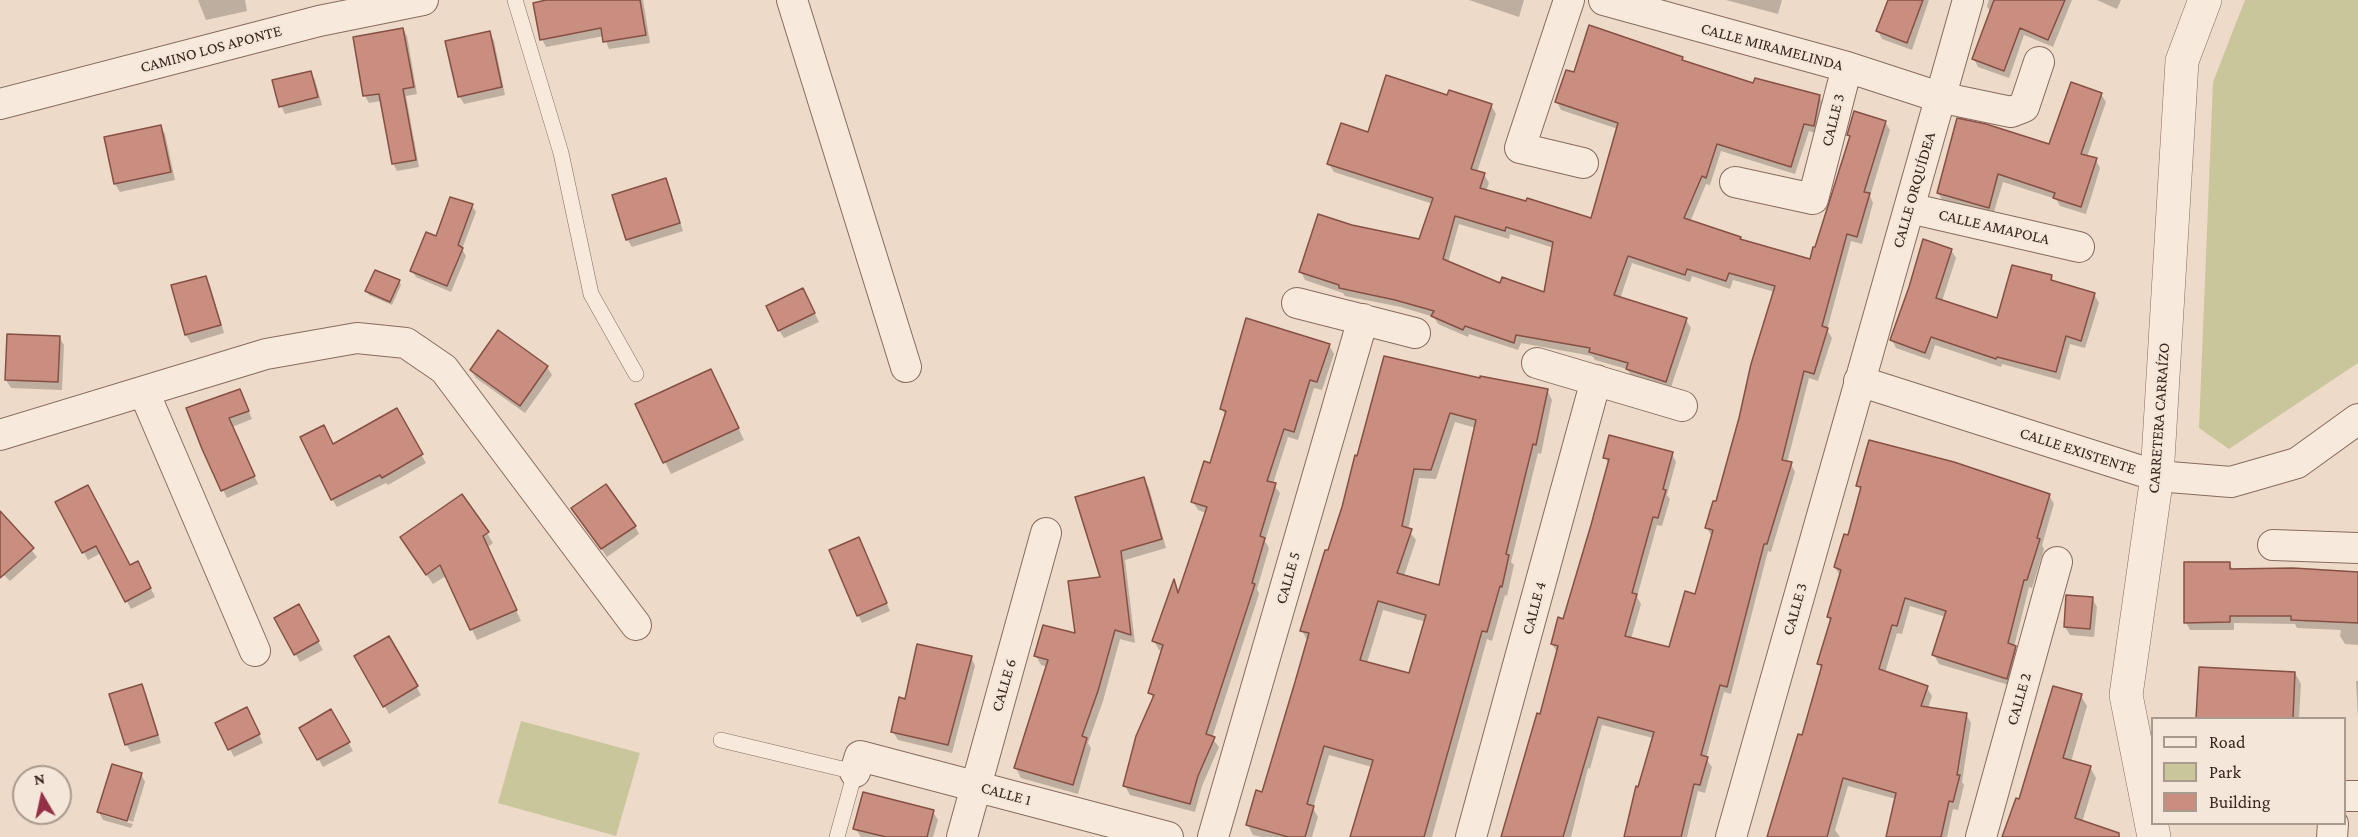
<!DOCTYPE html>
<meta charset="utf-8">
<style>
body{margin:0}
#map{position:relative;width:2358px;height:837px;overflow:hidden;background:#eddac8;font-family:"Crimson Pro",serif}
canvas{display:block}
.legend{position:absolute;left:2151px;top:717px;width:195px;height:108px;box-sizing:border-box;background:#f4e6d8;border:2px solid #a99a8f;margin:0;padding:8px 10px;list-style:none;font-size:18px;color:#392721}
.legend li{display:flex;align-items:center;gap:12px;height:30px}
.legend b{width:30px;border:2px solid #a99a8f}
.north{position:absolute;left:12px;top:765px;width:60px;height:60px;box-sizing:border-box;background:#f4e6d8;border:2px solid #a99a8f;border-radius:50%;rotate:351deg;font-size:16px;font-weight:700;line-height:24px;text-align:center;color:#392721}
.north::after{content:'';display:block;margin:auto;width:21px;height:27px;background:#943148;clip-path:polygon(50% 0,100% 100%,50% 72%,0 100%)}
</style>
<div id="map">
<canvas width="2358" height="837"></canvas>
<ul class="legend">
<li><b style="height:8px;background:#f7e9db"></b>Road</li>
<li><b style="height:16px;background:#cac69c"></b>Park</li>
<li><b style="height:16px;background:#c98e80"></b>Building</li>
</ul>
<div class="north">N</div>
</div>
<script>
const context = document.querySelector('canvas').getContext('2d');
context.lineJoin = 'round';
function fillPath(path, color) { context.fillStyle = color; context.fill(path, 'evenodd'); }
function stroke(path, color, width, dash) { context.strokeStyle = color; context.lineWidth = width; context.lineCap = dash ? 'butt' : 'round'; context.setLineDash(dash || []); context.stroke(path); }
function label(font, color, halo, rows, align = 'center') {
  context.font = font + ' "Crimson Pro",serif'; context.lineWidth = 4.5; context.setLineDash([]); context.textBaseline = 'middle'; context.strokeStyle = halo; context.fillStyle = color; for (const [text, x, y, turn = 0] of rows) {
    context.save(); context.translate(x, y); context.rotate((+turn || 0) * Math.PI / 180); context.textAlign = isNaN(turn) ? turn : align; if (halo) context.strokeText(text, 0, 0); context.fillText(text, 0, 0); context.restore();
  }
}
fillPath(new Path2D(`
 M2245,0H2358V363L2229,449L2199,428L2213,82Z
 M521,721L640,753L616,836L498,803Z`), '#cac69c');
fillPath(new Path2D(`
 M198,0H245L247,11L206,20Z
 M554,0H643L650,43L609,49L604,36L546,47L542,39Z
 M1469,0H1524L1519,17Z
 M1726,0H1782L1778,14Z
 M1889,0H1929L1912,50L1882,39L1878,31Z
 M1989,0H2072L2053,47L2024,35L2009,78L1978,67L1974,59L1991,13L1987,6Z
 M2097,0H2121L2117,9Z
 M403,29L407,36L417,94L406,96L419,167L397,171L393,163L381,101L369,103L365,96L354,38Z
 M489,33L494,41L505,95L464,104L459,96Z
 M1682,58L1684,62L1754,85L1819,96L1824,105L1818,134L1809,131L1795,174L1721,151L1710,185L1706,184L1690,222L1741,241L1811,261L1816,249L1851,138L1849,135L1885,122L1890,130L1870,196L1873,203L1862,244L1851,241L1827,330L1832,338L1818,381L1809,378L1787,463L1791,464L1795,472L1771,552L1768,551L1731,694L1724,692L1706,759L1712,767L1705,793L1698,791L1687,837H1626L1653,738L1602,725L1590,769L1588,768L1571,837H1502L1541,716L1557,652L1552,644L1564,620L1609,464L1605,458L1672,454L1676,462L1667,495L1670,499L1662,526L1657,525L1637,597L1641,604L1631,639L1670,649L1696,596L1712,537L1707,528L1717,503L1775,292L1733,280L1730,289L1692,276L1690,282L1632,263L1620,299L1686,320L1691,328L1670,390L1632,377L1627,369L1595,360L1592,356L1521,343L1518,350L1469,334L1468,337L1438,324L1434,317L1401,307L1345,296L1343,293L1305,280L1301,272L1352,226L1420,241L1433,204L1334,172L1329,164L1369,134L1448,96L1491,105L1496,114L1477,172L1484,174L1489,183L1486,191L1593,220L1618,129L1561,110L1557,102L1575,74ZM1459,224L1509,239L1510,234L1554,248L1545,294L1500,285L1448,263Z
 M310,72L315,80L322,105L285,114L281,106Z
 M2101,94L2106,102L2087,157L2096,160L2100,168L2086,214L2060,206L2056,199L2003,182L1993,215L1943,201L1938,193L2050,146Z
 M160,126L165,134L175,180L120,192L115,184Z
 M665,180L670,188L683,231L632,247L627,239Z
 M472,206L476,212L462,249L466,256L451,292L416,277L412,271L436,238Z
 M1951,250L1956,258L1942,301L1998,320L2051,277L2054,282L2094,294L2099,303L2085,348L2070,344L2060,380L2002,364L2001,367L1935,345L1930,360L1896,348L1892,340Z
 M206,277L210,285L224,333L191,343L186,335L173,286Z
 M399,281L401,285L392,305L369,295L367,291Z
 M807,298L819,322L784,338L779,330Z
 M8,335L59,337L64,345L62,390L11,388L6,380Z
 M1329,345L1334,354L1322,390L1314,388L1298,440L1288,437L1273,484L1280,493L1265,541L1269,548L1257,589L1259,594L1212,738L1219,747L1202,786L1195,812L1130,795L1125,786L1154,699L1150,693L1163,651L1159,650L1154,641L1174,583L1180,594L1206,513L1198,510L1193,502L1211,465L1226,416L1222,409Z
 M547,367L552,375L525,413L476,378L471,370Z
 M1481,380L1547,390L1552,400L1541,454L1538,453L1511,562L1514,565L1507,596L1505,595L1492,641L1487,639L1432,837H1352L1372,767L1329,755L1313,808L1318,817L1312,837H1262L1253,835L1248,825L1263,794L1307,640L1302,631L1343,507ZM1455,422L1476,428L1440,587L1404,576L1416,540L1408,530L1419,478L1436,479ZM1383,610L1426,622L1410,675L1367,663Z
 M717,383L744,440L671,474L637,405Z
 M240,390L252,419L232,427L258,484L227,498L203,449Z
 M396,410L426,463L388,485L386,483L337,507L332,499L333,446Z
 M1144,479L1149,488L1166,548L1125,560L1135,643L1120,639L1103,701L1088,743L1091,748L1078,794L1021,778L1016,768L1048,667L1041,665L1036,656L1076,635Z
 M1858,486L2049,495L2054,504L2042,545L2044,549L2032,588L2029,587L2014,647L2020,656L2012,686L1939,664L1934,655L1946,617L1910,606L1902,634L1897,633L1885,673L1927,688L1932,696L1928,708L1966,714L1971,723L1962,782L1964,785L1958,810L1953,809L1947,837H1888L1896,799L1848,786L1835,830L1840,837H1768L1785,778H1787L1803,737L1822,670L1819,664L1831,622L1828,617L1840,576L1835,567L1849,537L1862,492Z
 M57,503L130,567L142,571L155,597L131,609L101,553L88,560Z
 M573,509L635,526L639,534L607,557Z
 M3,516L37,557L10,581L0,571V518Z
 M487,533L493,543L488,547L521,621L477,640L446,576L433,584L408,548Z
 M863,547L890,611L862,623L858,615Z
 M2229,563L2233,570L2358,573V645L2345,644L2340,636L2341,630L2297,628L2295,624L2234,623V630H2190L2186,622Z
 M2092,598L2097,607L2094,637L2070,635L2065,627Z
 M298,606L323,650L300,662L276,619Z
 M388,638L421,695L389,714L356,657Z
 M971,657L975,666L952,753L898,740L893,732L907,701Z
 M2200,668L2295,673L2301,684L2299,718H2198Z
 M2356,681H2358V718Z
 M141,686L146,694L161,743L131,752L126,744Z
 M2081,696L2087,706L2071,762L2090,767L2096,778L2082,822L2110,837H2004L2020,801Z
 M331,711L353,751L323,767L301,728Z
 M251,717L263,743L234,757L217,723Z
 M141,774L145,782L133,822L103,812V815L133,824L131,828L103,820L99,812Z
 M933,812L938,820L933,837H861L855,828Z`), '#0003');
const building = new Path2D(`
 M546,0H640L646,35L603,42L601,28L540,40L533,3Z
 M1888,0H1923L1907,43L1876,31Z
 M1994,0H2065L2048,40L2020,28L2004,71L1972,59Z
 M1589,25L1683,57L1682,60L1753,83L1755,78L1820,95L1814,126L1804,124L1791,167L1717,144L1706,178L1702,176L1684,218L1741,237L1740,239L1810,259L1813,247H1815L1850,136L1847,135L1854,111L1886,121L1864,192L1870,193L1857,237L1847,234L1822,326L1828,328L1814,374L1804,371L1782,460L1792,462L1767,544H1764L1727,687L1720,685L1701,755L1708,757L1700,785L1694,784L1681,837H1624L1636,786L1638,787L1654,732L1598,717L1563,837H1501L1537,713L1540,714L1558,646L1551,644L1558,617L1563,619L1591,525L1609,459L1603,458L1609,435L1673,452L1663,489L1666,490L1658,518L1653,517L1632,593L1637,594L1625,636L1669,647L1685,591L1695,594L1713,530L1705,528L1713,501H1716L1739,418L1751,364L1775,286L1729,273L1726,281L1687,269L1685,275L1628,256L1614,295L1687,318L1666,382L1626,369L1628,363L1589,352L1590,348L1516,335L1514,343L1465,326L1463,330L1431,316L1434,311L1395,300L1339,288V285L1299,272L1318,214L1352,225L1419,239L1433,198L1327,164L1341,123L1368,132L1386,75L1447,95L1449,90L1492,104L1471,169L1485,173L1480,188L1526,201L1527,198L1591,218L1618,123L1555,102L1566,70L1574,72ZM1455,216L1505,231L1506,227L1553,242L1544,292L1502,277L1500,283L1443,259Z
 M403,28L414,87L403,89L416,160L392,164L379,94L363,96L353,37Z
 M490,31L502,87L458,97L445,41Z
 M311,71L318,97L279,107L272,80Z
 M2071,82L2102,93L2081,154L2097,158L2081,207L2053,198L2055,193L1998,174L1989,208L1937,193L1957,118L1986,124L2049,144Z
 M161,125L171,172L114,184L104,137Z
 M666,178L680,223L626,240L612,195Z
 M450,197L473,204L458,245L463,248L447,286L410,271L426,232L436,236Z
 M1923,239L1952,249L1936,298L1997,318L2012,265L2052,275L2051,280L2095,293L2081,341L2066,336L2056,372L1997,357L1996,359L1931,337L1925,353L1890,340L1909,287Z
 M375,270L400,280L390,302L365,291Z
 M206,276L221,325L185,335L171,285Z
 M803,288L815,313L778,331L766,306Z
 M1246,318L1330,344L1317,382L1310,380L1294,432L1284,429L1267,481L1276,483L1260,536L1265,538L1252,583L1255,584L1206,734L1215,737L1198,776L1190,804L1123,786L1136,736L1154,695L1148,693L1163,645L1152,641L1174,579L1178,593L1207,507L1191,502L1204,461L1210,463L1226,411L1220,409Z
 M498,330L548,366L520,406L470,370Z
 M7,334L60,336L58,382L5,380Z
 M1384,356L1480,378V376L1548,389L1536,445L1533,444L1506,554L1509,555L1502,587L1500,586L1487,632L1482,631L1424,837H1350L1373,760L1324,746L1307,804L1314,806L1305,837H1288L1246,825L1256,790L1262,792L1295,682L1309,633L1300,631L1325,550H1328L1342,507L1355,455L1357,456ZM1450,413L1476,420L1439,585L1397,573L1412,529L1402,526L1414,469L1431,470ZM1378,601L1426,615L1409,673L1360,660Z
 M711,369L739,428L663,463L635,404Z
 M240,389L249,411L229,418L255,476L221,491L202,449L186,408Z
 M397,408L423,454L382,478L380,475L331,500L300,437L324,425L333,444Z
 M1869,440L1954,462L2050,494L2037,538L2040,539L2027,580H2024L2008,643L2016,646L2007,679L1932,655L1946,611L1905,598L1897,626L1892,625L1879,669L1928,686L1921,706L1967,713L1957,775H1960L1953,802L1949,801L1941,837H1886L1896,793L1843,778L1827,837H1767L1798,734L1802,735L1822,665L1817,664L1831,618L1827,617L1841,570L1834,567L1844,534L1848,535L1861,487L1856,486Z
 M1144,477L1162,539L1121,551L1131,635L1115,630L1098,691L1082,736L1087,738L1073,785L1014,768L1048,660L1034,656L1043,625L1075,633L1068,581L1100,577L1075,497Z
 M606,484L636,526L601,549L571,508Z
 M88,485L130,565L138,561L151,588L125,602L96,546L82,553L55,502Z
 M462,494L489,532L483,536L517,610L470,630L440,565L426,575L400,537Z
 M0,511L34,548L0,578Z
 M859,537L887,603L857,616L829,550Z
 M2184,562H2230V569L2293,568L2358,572V623L2291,620V616H2230V622L2184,623Z
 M2066,595L2093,597L2090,629L2064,627Z
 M299,604L319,641L294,655L274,618Z
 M389,636L418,686L383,707L354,656Z
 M917,644L972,656L948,745L891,732L899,697L905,699Z
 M2199,667L2295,672L2293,718H2196Z
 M142,684L158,735L125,745L109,694Z
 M2053,686L2082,694L2063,758L2091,766L2075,818L2119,833V837H2002L2016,798L2019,799Z
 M247,707L260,734L228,750L215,723Z
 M331,709L350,742L317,760L299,728Z
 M112,764L142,773L127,821L97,812Z
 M863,792L934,810L927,837H886L853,829Z`);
fillPath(building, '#c98e80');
stroke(building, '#865045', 1.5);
const service = new Path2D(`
 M515,0L561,153L591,294L636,374
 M721,740L855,772L837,837`);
const minor = new Path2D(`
 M792,0L906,367
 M1569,0L1520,148L1583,163
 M1604,0L1847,67L1939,97L2011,112L2024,107L2039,62
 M0,104L319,21L423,0
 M1735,182L1813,199L1847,67
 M1909,208L2079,247
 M1297,303L1415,333
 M1537,363L1682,406
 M1859,381L2157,476L2231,482L2297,463L2358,419
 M144,392L255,651
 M0,435L266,354L357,338L406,343L444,369L636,625
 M2273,545L2358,548
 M855,772L860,756L1168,837
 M2344,796H2358
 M962,837L1046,533
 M1213,837L1363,319
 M1471,837L1596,380
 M1731,837L1968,0
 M1981,837L2057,562
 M2332,837L2333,824`);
const tertiary = new Path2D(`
 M2154,837L2126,695L2157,476L2182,61L2205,0`);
stroke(service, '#886b5e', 16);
stroke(minor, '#886b5e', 32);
stroke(tertiary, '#886b5e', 34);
stroke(service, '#f7e9db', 15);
stroke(minor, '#f7e9db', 30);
stroke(tertiary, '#f7e9db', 33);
label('16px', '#392721', '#f4e6d8', [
 ["CALLE MIRAMELINDA",1772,47,15],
 ["CAMINO LOS APONTE",211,49,-15],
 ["CALLE 3",1833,120,-76],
 ["CALLE ORQUÍDEA",1914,190,-74],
 ["CALLE AMAPOLA",1994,227,13],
 ["CARRETERA CARRAÍZO",2159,418,-86],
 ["CALLE EXISTENTE",2078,451,18],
 ["CALLE 5",1288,578,-74],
 ["CALLE 4",1534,608,-75],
 ["CALLE 3",1795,609,-74],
 ["CALLE 6",1004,685,-74],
 ["CALLE 2",2019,699,-74],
 ["CALLE 1",1006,794,15]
]);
</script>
